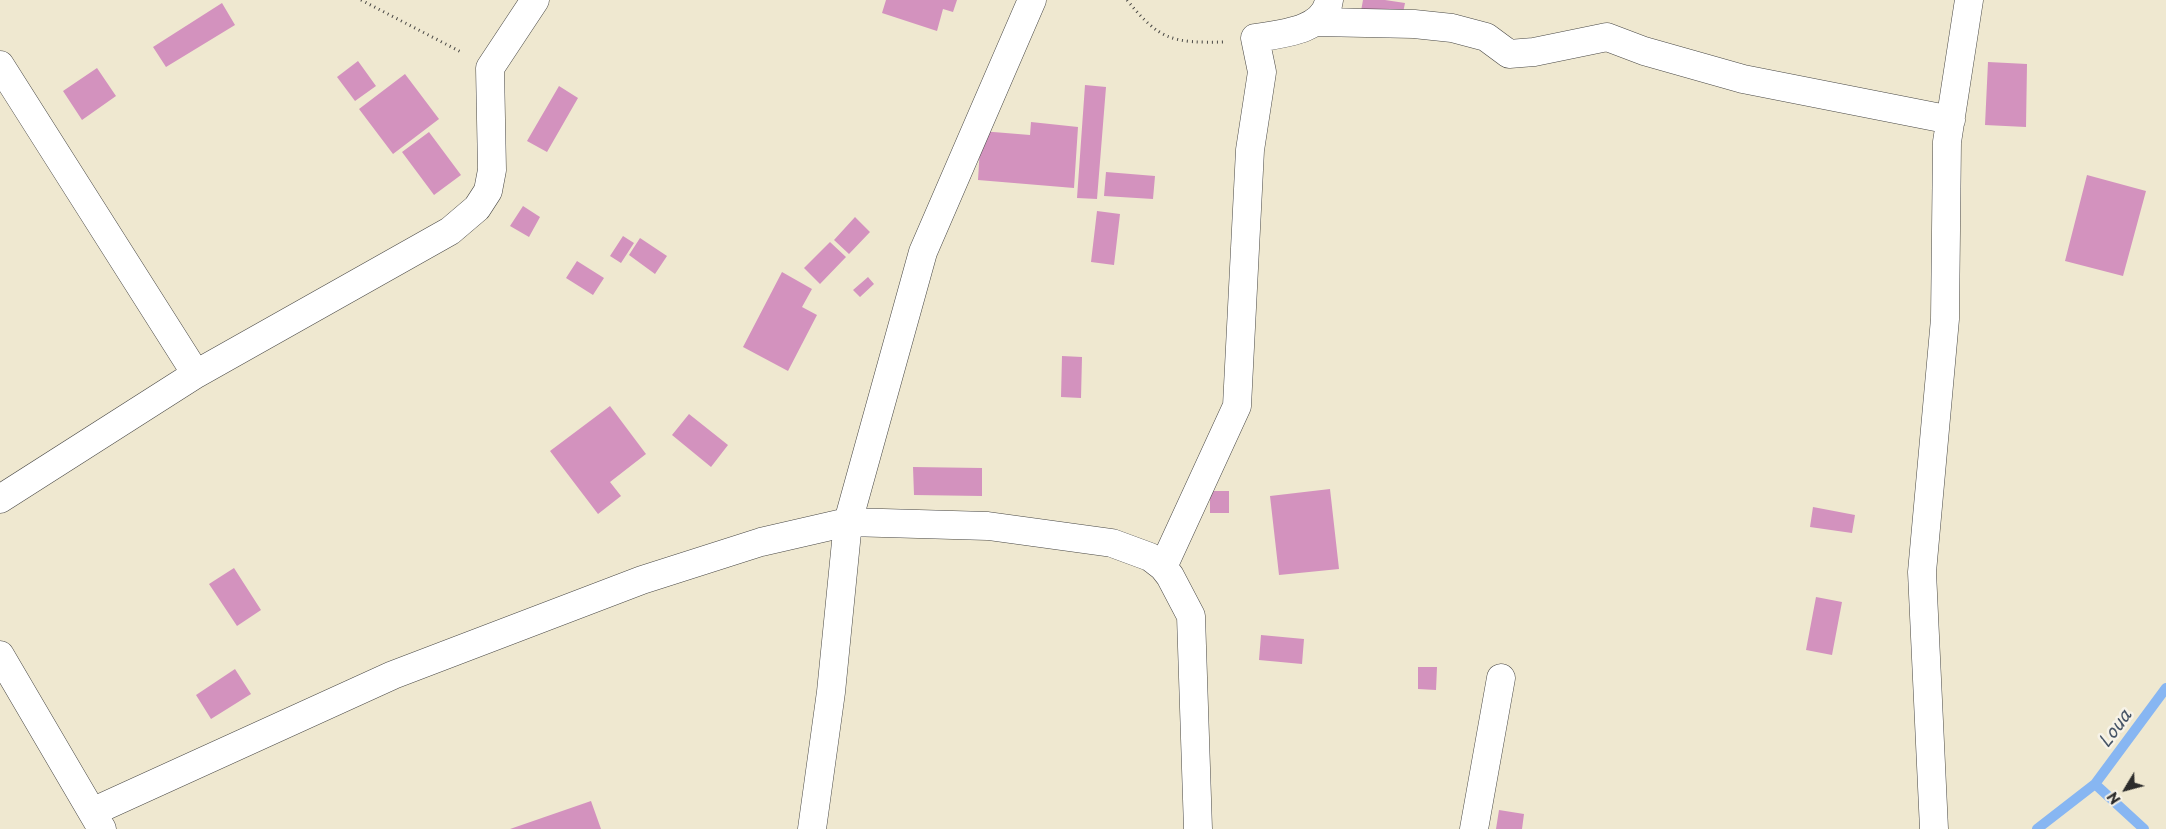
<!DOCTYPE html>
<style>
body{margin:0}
#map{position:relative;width:2166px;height:829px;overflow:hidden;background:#efe8d0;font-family:"Playpen Sans",sans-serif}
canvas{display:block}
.north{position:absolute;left:2101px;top:764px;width:50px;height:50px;-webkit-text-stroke:4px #f7f3e8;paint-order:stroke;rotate:233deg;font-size:14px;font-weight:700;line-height:20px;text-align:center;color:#2b2b2b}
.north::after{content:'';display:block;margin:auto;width:18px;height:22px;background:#2b2b2b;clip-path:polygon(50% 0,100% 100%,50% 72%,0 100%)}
</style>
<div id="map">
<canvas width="2166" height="829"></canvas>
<div class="north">N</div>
</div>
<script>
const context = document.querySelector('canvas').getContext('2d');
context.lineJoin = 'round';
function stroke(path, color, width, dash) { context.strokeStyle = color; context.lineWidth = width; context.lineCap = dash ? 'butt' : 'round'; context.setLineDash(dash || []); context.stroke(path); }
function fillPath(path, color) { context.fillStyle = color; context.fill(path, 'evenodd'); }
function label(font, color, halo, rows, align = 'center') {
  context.font = font + ' "Playpen Sans",sans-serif'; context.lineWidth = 5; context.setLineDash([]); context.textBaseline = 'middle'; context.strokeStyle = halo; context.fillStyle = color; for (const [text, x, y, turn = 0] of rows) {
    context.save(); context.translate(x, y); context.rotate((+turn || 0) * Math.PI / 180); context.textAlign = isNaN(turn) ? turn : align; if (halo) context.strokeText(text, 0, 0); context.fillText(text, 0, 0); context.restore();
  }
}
stroke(new Path2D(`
 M2037,829L2095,784
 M2144,829L2095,784L2166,688`), '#87b6f2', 10);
fillPath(new Path2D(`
 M886,0H957L953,12L943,9L937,31L882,13Z
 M1363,0H1385L1405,3L1402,18L1361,11Z
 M222,3L235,25L166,67L153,47Z
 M358,61L376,86L355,101L337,77Z
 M1988,62L2027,64L2026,127L1985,125Z
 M97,68L116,96L82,120L63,91Z
 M405,74L439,119L393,154L359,109Z
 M1085,85L1106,87L1097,199L1077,198Z
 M559,86L578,98L547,152L527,141Z
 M1031,122L1078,127L1074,188L978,180L981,131L1030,135Z
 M429,132L461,175L434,195L402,152Z
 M1106,172L1155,176L1153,199L1104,196Z
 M2087,175L2146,191L2123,276L2065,261Z
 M523,206L540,217L529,237L510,226Z
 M1097,211L1120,214L1114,265L1091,262Z
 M855,217L870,232L849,254L834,240Z
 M623,236L634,243L621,263L610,256Z
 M640,238L667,256L655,274L629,255Z
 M830,242L846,257L820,284L804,268Z
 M577,261L604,278L593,295L566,278Z
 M782,272L812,289L802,307L817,315L788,371L743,347Z
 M868,277L874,284L860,297L853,290Z
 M1062,356L1082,357L1081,398L1061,397Z
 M610,406L646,454L610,482L621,496L598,514L550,451Z
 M689,414L728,445L711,467L672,435Z
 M913,467L982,468V496L914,495Z
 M1330,489L1339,569L1279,575L1270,496Z
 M1210,491H1229V513H1210Z
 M1813,507L1855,515L1852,533L1810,527Z
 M234,568L261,610L237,626L209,584Z
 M1816,597L1842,602L1832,655L1806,650Z
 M1261,635L1304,639L1302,664L1259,660Z
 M1418,667H1437L1436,690L1418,689Z
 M235,669L251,694L211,719L196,695Z
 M591,801L601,829H510Z
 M1499,810L1524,814L1522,829H1496Z`), '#d392be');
const minor = new Path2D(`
 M1317,22L1414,24L1452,28L1486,37L1509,54L1534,52L1607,37L1644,51L1743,79L1951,120
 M0,65L196,374
 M0,499L196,374L450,231L477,208L488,191L492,170L490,68L535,0
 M1163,567L1237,406L1250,150L1262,72L1255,38C1280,34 1325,31 1329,0
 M0,655L102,829
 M92,812L393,675L642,580L761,542L848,522L988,526L1112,543L1150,557L1163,567L1170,576L1191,616L1198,829
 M812,829L831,692L848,522L923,252L1032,0
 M1474,829L1501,678
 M1934,829L1922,572L1945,319L1947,142L1969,0`);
stroke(minor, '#484744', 29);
stroke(new Path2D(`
 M361,0L463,53
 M1127,0C1160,41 1173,43 1225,42`), '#484744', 3, [1, 4]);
stroke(minor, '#fff', 28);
label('italic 18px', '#475567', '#f7f3e8', [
 ["Loua",2116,729,-54]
]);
</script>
